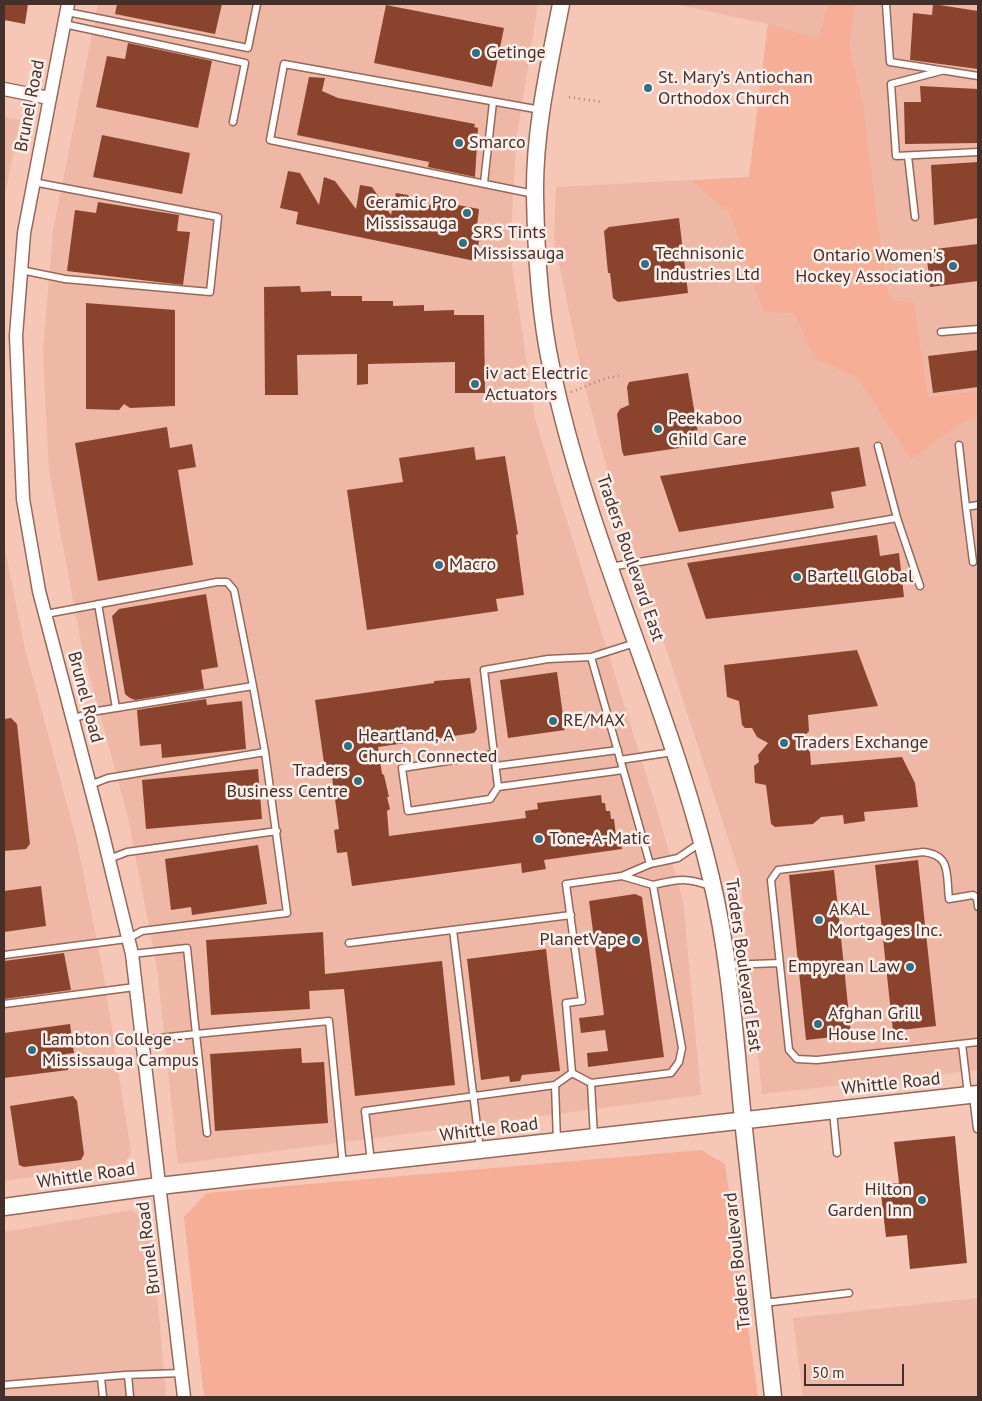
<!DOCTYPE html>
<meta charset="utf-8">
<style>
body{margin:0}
#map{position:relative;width:982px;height:1401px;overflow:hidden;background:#f6c6b6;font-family:"PT Sans",sans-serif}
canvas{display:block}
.frame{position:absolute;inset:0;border:5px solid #43302a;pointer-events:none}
.scale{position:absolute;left:804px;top:1364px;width:100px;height:22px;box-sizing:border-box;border:2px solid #43302a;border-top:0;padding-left:6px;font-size:15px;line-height:18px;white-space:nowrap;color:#43302a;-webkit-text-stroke:4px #ffefea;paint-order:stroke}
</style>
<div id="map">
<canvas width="982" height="1401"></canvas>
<div class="frame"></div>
<div class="scale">50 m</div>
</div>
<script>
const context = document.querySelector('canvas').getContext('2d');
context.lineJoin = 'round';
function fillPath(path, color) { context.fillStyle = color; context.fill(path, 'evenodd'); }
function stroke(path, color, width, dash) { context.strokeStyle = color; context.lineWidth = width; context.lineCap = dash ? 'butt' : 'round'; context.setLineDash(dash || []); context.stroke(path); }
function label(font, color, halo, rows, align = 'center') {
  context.font = font + ' "PT Sans",sans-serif'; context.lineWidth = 5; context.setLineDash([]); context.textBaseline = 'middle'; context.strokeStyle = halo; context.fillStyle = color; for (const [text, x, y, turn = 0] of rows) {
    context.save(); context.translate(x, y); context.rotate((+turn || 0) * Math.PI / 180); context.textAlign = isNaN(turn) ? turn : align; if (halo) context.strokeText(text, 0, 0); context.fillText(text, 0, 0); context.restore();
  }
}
fillPath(new Path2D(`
 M98,4H538L516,141L510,251L535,419L657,810L683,900L701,1095L178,1164L157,968L128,817L82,648L49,471L43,351L53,231Z
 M675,4H978V1070L762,1094L740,875L604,458L583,379L554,239L556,187L749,177L768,24Z
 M4,117L20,120L4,200Z
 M4,544L25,649L76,838L103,971L131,1153L124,1164L4,1181Z
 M132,1210L151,1225L166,1397H4V1232Z
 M978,1298V1397H803L793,1318Z`), '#efb7a5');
fillPath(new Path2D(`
 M829,4H855L849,45L863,106L879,235L890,300L914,303L928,398L978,391V418L967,419L911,459L858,378L815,358L794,313L764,312L730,213L692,181L749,177L768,24L818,39Z
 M701,1150L725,1164L758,1397H204L184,1217L207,1193Z`), '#f6ae96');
fillPath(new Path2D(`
 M4,4H28L25,24L4,20Z
 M117,4H222L215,34L115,14Z
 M933,4L978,11V69L910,60L913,13L932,15Z
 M386,5L504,28L492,87L374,63Z
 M128,43L212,61L198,128L96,107L107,56L125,59Z
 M309,77L325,78L322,91L338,98L475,124L474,127L478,128L475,177L428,167L429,162L297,135Z
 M920,86L978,89V143L905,144L904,102H921Z
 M102,135L190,153L182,194L93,177Z
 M978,162V218L934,225L931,165Z
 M288,171L300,173L319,205L324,177L335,181L356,209L360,185L372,187L391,215L396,193L408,195L418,211L437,201L479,209L476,235L480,236L475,261L296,224L298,212L280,208Z
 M98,202L179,215L177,231L190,232L183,285L67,271L75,210L96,213Z
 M679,218L688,293L618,302L613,298L610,273H608L604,231L609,227Z
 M978,244V281L930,287L926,250Z
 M300,286L301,292L331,291V296H362V301H393V306L424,305V311L454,310V315H484L485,393H455V362L368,364V384L357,385V354L297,355L298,395H265L264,287Z
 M86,303L175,310V406L130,408L124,404L119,410L86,409Z
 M978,350V387L933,393L928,356Z
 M688,373L700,445L624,456L622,451L617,414L620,409L629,405L627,387L629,382Z
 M167,427L170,448L192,444L196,467L178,470L193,565L98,581L75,443Z
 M474,447L476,460L505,456L518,534L516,535L524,595L496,599L498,611L367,630L347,490L403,482L399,458Z
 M859,447L866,486L831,492L834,508L679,532L660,476Z
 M877,535L880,556L899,553L904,597L706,619L687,563Z
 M206,594L218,667L201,670L204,689L135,700L130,698L125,694L112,616L119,609Z
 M857,650L878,706L808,715L809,731L800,741L810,752L811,765L902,757L915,783L918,807L864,812L865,821L844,824L843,815L821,817L813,824L775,827L771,824L766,785L755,783L754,766L759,762L758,755L768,743L757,737L752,728H745L742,725L739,701L727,697L724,665Z
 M557,672L565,730L508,738L500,680Z
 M470,678L477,729L474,733L378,747L382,774L384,775L389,797H387L390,809L387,811L389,836L526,818L525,811L538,809L537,803L601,795L602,803H605L606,811H610L611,819H614L616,836H620L622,849L544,860L546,869L522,873L521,863L352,886L347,852L337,853L334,830L339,829L331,769L325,770L315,700L434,683V681Z
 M206,699L207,705L242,701L246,749L162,758L161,744L140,746L137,710Z
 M11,718L17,724L30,844L26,849L4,851V719Z
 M258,769L262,819L146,829L142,780Z
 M258,845L267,904L192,915L191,907L171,910L165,859Z
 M918,860L936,1026L893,1031L875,865Z
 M834,870L851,1035L806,1040L789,875Z
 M41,886L46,926L4,932V891Z
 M635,894L642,897L664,1057L588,1067L587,1053L608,1051L605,1030L581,1033L579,1018L604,1015L589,901Z
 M323,932L325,974L442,961L455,1085L355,1096L344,989L309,991L310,1009L211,1015L206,940Z
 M546,949L560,1071L522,1075L520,1081L510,1082L509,1076L481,1080L467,959Z
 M64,953L71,990L4,999V961Z
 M70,1024L74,1053L66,1054L68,1070L4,1078V1033Z
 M301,1048L302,1063L324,1062L328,1123L215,1131L210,1054Z
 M73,1096L77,1101L84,1154L81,1160L24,1167L19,1165L10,1106Z
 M955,1136L967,1263L910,1269L907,1235L886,1237L880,1185L899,1183L894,1142Z`), '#8a442d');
const service = new Path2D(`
 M886,4L890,62L978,76
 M67,12L248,48L257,4
 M64,24L245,63L233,122
 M941,71L891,84L896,156L978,152
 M908,156L915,217
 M484,183L493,102
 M534,194L270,140L284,64L541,110
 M21,270L65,279L210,292L218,217L33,182
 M941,332L978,329
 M959,445L966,507L978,505
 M966,507L973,562
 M897,518L920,586
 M610,567L897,518L878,446
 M98,604L116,708
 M46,614L217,582H227L234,590L253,686L91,712L73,719
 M591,657L548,659L484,670L498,787L623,770
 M494,754L402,768L408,811L490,799L498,787
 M620,760L673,752
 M496,766L618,750
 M90,785L108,778L265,752L253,686
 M109,859L127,852L277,831
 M650,864L678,858L700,843
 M653,885C678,879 688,877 712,887
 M978,907L977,898L973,895L949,899C946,875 952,855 923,852L778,870L771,880L789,1050L797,1059L817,1060L978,1042
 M453,930L480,1150
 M349,943L571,915
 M132,954L187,948L196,1034L329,1021L343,1166
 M4,955L127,939L142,931L287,913L265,752
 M727,965L780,963
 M4,1004L135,987
 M142,1040L196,1034L207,1133
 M962,1044L968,1094
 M572,1073L566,1003L582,1001L566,884L622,876
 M591,1083L594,1137
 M555,1085L557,1141
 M973,1096L977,1129
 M833,1112L837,1153
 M371,1162L365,1111L555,1085L572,1073L591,1083L671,1073L679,1062L682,1048L653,885L622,876L650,864L591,657L635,643
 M764,1303L849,1293
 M128,1375L130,1397
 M101,1378L103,1397
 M4,1385L125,1375L182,1373`);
const minor = new Path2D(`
 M68,4L24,233L16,336L23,499L39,591L102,831L132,954L184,1397
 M4,89L49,98`);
const tertiary = new Path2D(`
 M561,4C549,66 534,131 535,195C536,252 539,310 551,366C587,542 670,704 711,878C730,957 735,1039 743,1120C753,1212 763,1305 773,1397
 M4,1207L159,1186L978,1094`);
stroke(service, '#94695a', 9);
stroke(minor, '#94695a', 15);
stroke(tertiary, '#94695a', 19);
stroke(new Path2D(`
 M569,97L602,102
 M571,392C589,386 600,378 619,376`), '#a38075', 2.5, [1, 4]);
stroke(service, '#fff', 6);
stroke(minor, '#fff', 12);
stroke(tertiary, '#fff', 16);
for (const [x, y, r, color] of [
 [476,53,5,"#2f7184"],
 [648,88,5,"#2f7184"],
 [459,143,5,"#2f7184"],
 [467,213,5,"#2f7184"],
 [463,243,5,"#2f7184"],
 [645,264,5,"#2f7184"],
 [953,266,5,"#2f7184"],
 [475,384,5,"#2f7184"],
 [658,429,5,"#2f7184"],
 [439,565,5,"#2f7184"],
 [797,577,5,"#2f7184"],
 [553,721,5,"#2f7184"],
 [784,743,5,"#2f7184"],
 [348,746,5,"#2f7184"],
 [358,781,5,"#2f7184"],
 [539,839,5,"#2f7184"],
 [819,920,5,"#2f7184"],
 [636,940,5,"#2f7184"],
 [910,967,5,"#2f7184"],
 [818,1024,5,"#2f7184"],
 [32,1050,5,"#2f7184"],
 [922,1200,5,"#2f7184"]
]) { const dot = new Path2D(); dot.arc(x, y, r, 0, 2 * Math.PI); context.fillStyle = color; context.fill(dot); stroke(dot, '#ffefea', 2); }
label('18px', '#43302a', '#ffefea', [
 ["Getinge",486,53],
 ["St. Mary’s Antiochan",658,78],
 ["Orthodox Church",658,99],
 ["Smarco",469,143],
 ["Ceramic Pro",457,203,"right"],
 ["Mississauga",457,224,"right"],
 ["SRS Tints",473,233],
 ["Mississauga",473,254],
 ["Technisonic",655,254],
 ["Industries Ltd",655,275],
 ["Ontario Women's",943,256,"right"],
 ["Hockey Association",943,277,"right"],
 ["iv act Electric",485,374],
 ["Actuators",485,395],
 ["Peekaboo",668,419],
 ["Child Care",668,440],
 ["Macro",449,565],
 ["Bartell Global",807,577],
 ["RE/MAX",563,721],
 ["Heartland, A",358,736],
 ["Church Connected",358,757],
 ["Traders Exchange",794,743],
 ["Traders",348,771,"right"],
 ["Business Centre",348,792,"right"],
 ["Tone-A-Matic",549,839],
 ["AKAL",829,910],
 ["Mortgages Inc.",829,931],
 ["PlanetVape",626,940,"right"],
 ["Empyrean Law",900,967,"right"],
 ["Afghan Grill",828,1014],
 ["House Inc.",828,1035],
 ["Lambton College -",42,1040],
 ["Mississauga Campus",42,1061],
 ["Hilton",912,1190,"right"],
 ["Garden Inn",912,1211,"right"]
], 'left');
label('18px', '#43302a', '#ffefea', [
 ["Brunel Road",30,106,-79],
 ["Traders Boulevard East",630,558,71],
 ["Brunel Road",85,697,75],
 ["Traders Boulevard East",743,965,82],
 ["Whittle Road",891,1084,-6],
 ["Whittle Road",489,1130,-7],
 ["Whittle Road",86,1176,-8],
 ["Brunel Road",149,1248,-97],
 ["Traders Boulevard",738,1261,-96]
]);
</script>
